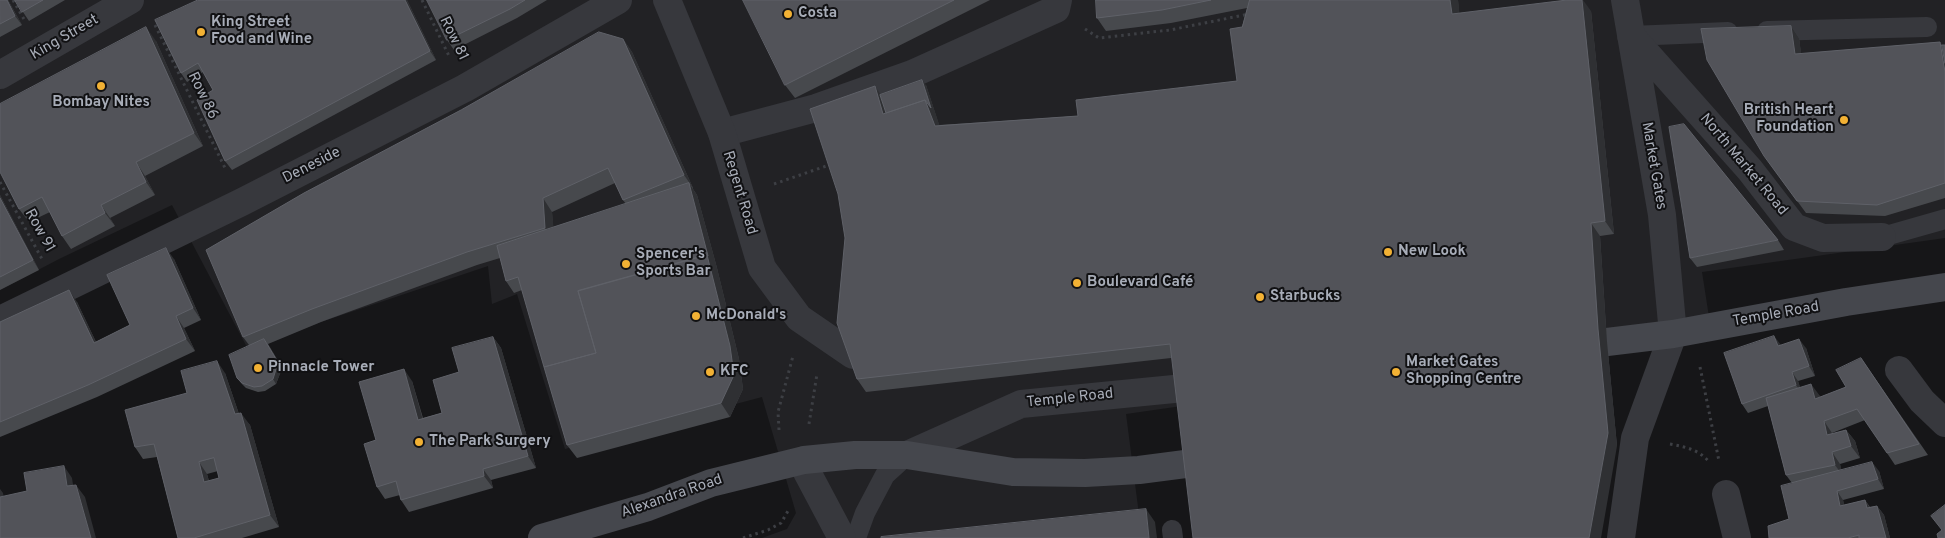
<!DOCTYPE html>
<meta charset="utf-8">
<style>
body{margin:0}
canvas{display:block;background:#161618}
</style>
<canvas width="1945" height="538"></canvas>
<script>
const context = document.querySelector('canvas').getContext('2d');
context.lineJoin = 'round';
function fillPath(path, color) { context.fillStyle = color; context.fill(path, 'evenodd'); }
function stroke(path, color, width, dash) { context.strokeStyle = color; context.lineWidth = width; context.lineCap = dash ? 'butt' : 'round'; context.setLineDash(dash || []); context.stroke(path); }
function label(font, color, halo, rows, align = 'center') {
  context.font = font + ' Overpass,sans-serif'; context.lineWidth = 4; context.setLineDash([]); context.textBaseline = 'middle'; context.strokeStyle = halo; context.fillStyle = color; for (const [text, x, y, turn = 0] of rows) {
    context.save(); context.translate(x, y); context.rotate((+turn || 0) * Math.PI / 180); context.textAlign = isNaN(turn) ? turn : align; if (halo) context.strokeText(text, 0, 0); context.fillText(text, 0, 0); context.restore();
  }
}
fillPath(new Path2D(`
 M0,0H1945V238L1702,272L1711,330L1126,414L1142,538H762L787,529L796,513L762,397L565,449L517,294L492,304L488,266L321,322L249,351L172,205L59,259L0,290Z`), '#222225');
stroke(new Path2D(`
 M13,0L25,21
 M422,0L449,56
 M155,25L226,170
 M1085,29L1099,38L1170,30L1249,14
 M0,182L42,259
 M774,184L832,164
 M1700,367L1719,461
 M809,424L817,374
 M779,430L778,412L793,356
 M1670,444C1686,447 1700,450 1710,463
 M743,538L768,530L781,523L788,511`), '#3d3f44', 3, [2.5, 4]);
stroke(new Path2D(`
 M1767,31L1927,27
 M1631,36L1728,32
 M1882,237L1945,219
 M1172,530L1173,538
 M856,538L865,513L885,475L907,455`), '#37383d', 20);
stroke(new Path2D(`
 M722,133L816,108L912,74L1056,9L1058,0
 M804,460L807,472L842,538`), '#37383d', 28);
stroke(new Path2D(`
 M667,0L722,133L762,268L799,318L853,355
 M1631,36L1750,170L1794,227L1823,238L1882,237
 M0,75L130,0
 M0,320L242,202L465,88L618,0
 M1899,370L1922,401L1945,423
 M907,455L1021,404L1184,388
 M1726,494L1737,538
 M1621,538L1635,438L1673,334L1662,215L1625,0`), '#37383d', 28);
stroke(new Path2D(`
 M1607,342L1673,334L1846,302L1945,287
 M542,538L648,507L711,483L804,460L855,455H907L1013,472L1085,473L1139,470L1193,463`), '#45474d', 28);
fillPath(new Path2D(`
 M0,0H8L22,25L0,37Z
 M15,0H65L29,21Z
 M407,0L436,60L232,170L225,161L213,90L203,72L187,82L181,73L155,20Z
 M427,0H547L517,18L454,50L447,40Z
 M743,0H990L795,98L785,85Z
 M1096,0H1458L1459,13L1591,11L1614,234L1600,236L1607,342L1617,446L1171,358L866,392L857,379L875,86L880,95L926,85L939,125L1078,116L1237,81L1242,27L1247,8L1171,23L1106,31L1097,18Z
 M1791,26L1799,38L1801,54L1940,42L1942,45H1945V198L1885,216L1806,213L1773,168Z
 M623,39L632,52L693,188V189L697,195L717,268L739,359L743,389L730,417L577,458L567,445L522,290L514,293L506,281L500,258L477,265L321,322L268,344L280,364L281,371L276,384L265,391L258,392L246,388L241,383L237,378L249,345L243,337ZM615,183L623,200L626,204L553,227L552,212Z
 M156,41L203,146L145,176L155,195L110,218L115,226L71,249L62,236L50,212L29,222L19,209Z
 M0,195L39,270L0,290Z
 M1778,240L1784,250L1697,267L1690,258Z
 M174,259L201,320L184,328L195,351L97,397L0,437V322L77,302L96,342L130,325Z
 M493,337L501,348L536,468L491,480L493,488L409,512L401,500L400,495L385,499L377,487L376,440L412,381L423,418L442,413L459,372Z
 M1781,345L1806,348L1815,376L1798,381L1800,388L1820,396V397L1846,387L1861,358L1928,455L1895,465L1865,420L1832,433V434L1846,430L1855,441L1860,458L1840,464L1841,470L1879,471L1884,489L1843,500L1844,505L1865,500L1870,507L1877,506L1884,515L1890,538H1769L1789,519L1792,483L1786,475L1768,406L1748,413L1742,404Z
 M225,373L239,414L250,425L279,527L242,538H178L157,457L143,459L135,447L187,393ZM218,471L219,478L209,481L207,474Z`), '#47494d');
fillPath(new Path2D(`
 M7,0H8L22,25L15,16Z
 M405,0H407L436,60L430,51Z
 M1450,0H1458L1461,27L1452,14Z
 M1582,0H1583L1591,11L1614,234L1605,221Z
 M1791,26L1799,38L1803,66L1795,54Z
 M146,27L156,41L203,146L194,133Z
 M623,39L632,52L693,188L684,175Z
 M1940,42L1945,49V72Z
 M922,80L926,85L944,139L935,126L925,100Z
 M875,86L884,100L891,122L883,114Z
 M136,162L145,176L155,195L146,182Z
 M689,183L697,195L717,268L739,359L743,389L730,417L721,403Z
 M0,195L39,270L33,260L0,198Z
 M543,198L552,212L555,242L545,228Z
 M101,205L110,218L115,226L105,213Z
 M1591,223L1600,236L1607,342L1617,446L1601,538H1589L1598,329Z
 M166,248L174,259L201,320L193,308Z
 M69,290L77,302L102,355L94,343Z
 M176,316L184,328L195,351L186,339Z
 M1774,336L1781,345L1784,355L1778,346Z
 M493,337L501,348L536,468L528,456Z
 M264,339L280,364L281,371L276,384L273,379Z
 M1799,339L1806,348L1815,376L1809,366Z
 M217,361L225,373L243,426L235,414Z
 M404,369L412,381L426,431L418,420Z
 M1792,372L1798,381L1803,395L1796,385Z
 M1811,384L1820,396L1823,411L1815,399Z
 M241,413L250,425L279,527L270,515Z
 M1824,421L1832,433L1835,447L1827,435Z
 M1846,430L1855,441L1860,458L1851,446Z
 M1832,452L1840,464L1843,476L1835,465Z
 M199,462L207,474L212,494L204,482Z
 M1872,462L1879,471L1884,489L1878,479Z
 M64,466L72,478L75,498L67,486Z
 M483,469L491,480L493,488L484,476Z
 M76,485L85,497L96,538H91Z
 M0,489L3,493L6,509L0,501Z
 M1837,491L1843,500L1847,515L1840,506Z
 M1865,500L1871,510L1867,508Z
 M1877,506L1884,515L1890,538H1886Z
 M1146,509L1155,522L1157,538H1149Z`), '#2f3033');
const building = new Path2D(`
 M0,0H7L15,16L0,24Z
 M15,0H43L22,12Z
 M198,0H405L430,51L225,161L197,100L213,90L198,63L181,73L155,20Z
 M427,0H525L510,9L447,40Z
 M743,0H954L785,85Z
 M1096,0H1211L1162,10L1097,18Z
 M1250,0H1450L1452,14L1567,0H1582L1605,221L1591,223L1598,329L1608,433L1589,538H1193L1170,344L857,379L837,323L845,238L838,194L810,109L875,86L883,114L925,100L935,126L1078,116L1076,100L1237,81L1230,29L1242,27Z
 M1791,26L1795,54L1940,42L1945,72V183L1877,205L1797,201L1764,156L1707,60L1701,29Z
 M146,27L194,133L136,162L146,182L101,205L105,213L62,236L42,197L19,209L0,172V104Z
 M599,32L623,39L684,175L623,200L608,168L543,198L545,228L467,252L312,309L243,337L206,250L304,193L461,110Z
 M1942,45H1945V63Z
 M922,80L931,108L925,100L886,113L880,95Z
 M1684,124L1778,240L1690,258L1669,127Z
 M689,183L708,256L707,255L578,291L596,353L544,367L518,277L506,281L497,246Z
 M0,198L33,260L0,277Z
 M166,248L193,308L176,316L186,339L88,385L0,422V322L69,290L94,343L130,325L107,275Z
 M707,255L730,346L734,375L721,403L567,445L544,367L596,353L578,291Z
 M1774,336L1778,346L1799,339L1809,366L1792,372L1796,385L1742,404L1724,353Z
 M493,337L528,456L483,469L484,476L401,500L396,481L377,487L364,444L376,440L359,382L404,369L418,420L442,413L433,380L459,372L452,348Z
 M264,339L276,359L277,366L273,379L262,386L254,387L242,383L237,378L229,355Z
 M1861,358L1919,444L1887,453L1857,409L1824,421L1827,435L1846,430L1851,446L1832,452L1835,465L1786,475L1766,398L1811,384L1815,399L1846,387L1836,370Z
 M217,361L235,414L241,413L270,515L194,538H178L154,444L135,447L125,410L187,393L181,371ZM214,458L219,478L204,482L199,462Z
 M1872,462L1878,479L1837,491L1840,506L1865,500L1867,508L1877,506L1886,538H1859V535L1848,538H1769L1768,526L1789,519L1781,486Z
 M64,466L67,486L76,485L91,538H0V497L27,491L24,473Z
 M1945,505V538H1938L1937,534L1942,530L1931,516Z
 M1146,509L1149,538H881V537Z`);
fillPath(building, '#525359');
stroke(building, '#5f6168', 1);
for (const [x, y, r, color] of [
 [788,14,5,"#f2b134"],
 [201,32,5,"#f2b134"],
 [101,86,5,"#f2b134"],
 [1844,120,5,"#f2b134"],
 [1388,252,5,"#f2b134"],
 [626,264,5,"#f2b134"],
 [1077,283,5,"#f2b134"],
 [1260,297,5,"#f2b134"],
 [696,316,5,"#f2b134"],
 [258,368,5,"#f2b134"],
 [710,372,5,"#f2b134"],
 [1396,372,5,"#f2b134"],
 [419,442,5,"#f2b134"]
]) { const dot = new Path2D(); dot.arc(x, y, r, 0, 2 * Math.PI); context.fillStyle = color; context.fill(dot); stroke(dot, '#111113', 2); }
label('bold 15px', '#a8adb8', '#111113', [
 ["Costa",798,14],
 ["King Street",211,23],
 ["Food and Wine",211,40],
 ["Bombay Nites",101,103,"center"],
 ["British Heart",1834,111,"right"],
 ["Foundation",1834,128,"right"],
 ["New Look",1398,252],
 ["Spencer's",636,255],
 ["Sports Bar",636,272],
 ["Boulevard Café",1087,283],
 ["Starbucks",1270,297],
 ["McDonald's",706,316],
 ["Market Gates",1406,363],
 ["Shopping Centre",1406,380],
 ["Pinnacle Tower",268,368],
 ["KFC",720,372],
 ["The Park Surgery",429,442]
], 'left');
label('15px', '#a8adb8', '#111113', [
 ["King Street",65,38,-30],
 ["Row 81",453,39,64],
 ["Row 86",202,96,64],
 ["North Market Road",1743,165,50],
 ["Deneside",312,166,-27],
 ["Market Gates",1653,166,80],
 ["Regent Road",739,193,73],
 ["Row 91",39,231,61],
 ["Temple Road",1776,315,-10],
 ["Temple Road",1070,399,-6],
 ["Alexandra Road",672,497,-19]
]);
</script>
